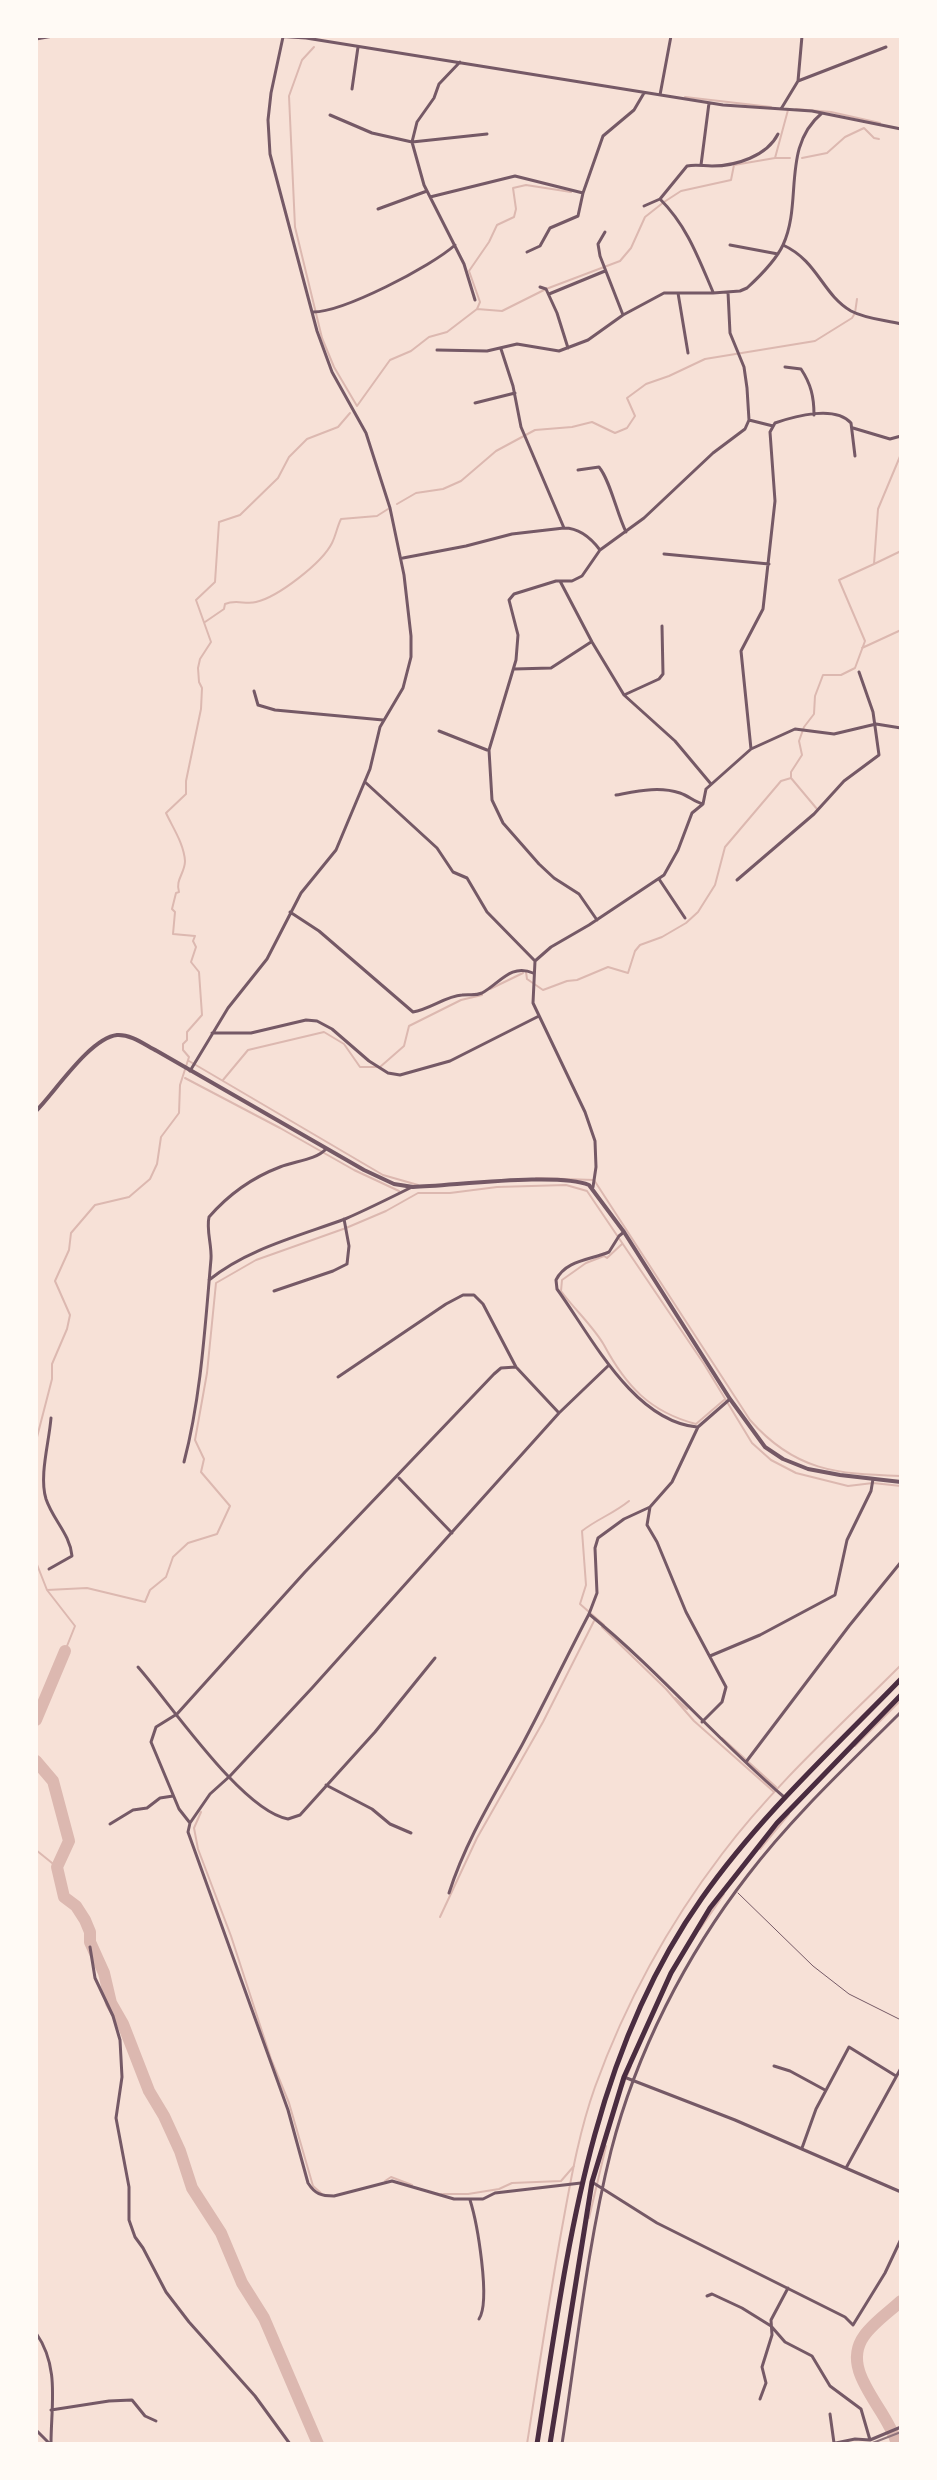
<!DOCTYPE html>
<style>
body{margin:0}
#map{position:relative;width:937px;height:2480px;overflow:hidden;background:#f7e1d7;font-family:"Asap Condensed",sans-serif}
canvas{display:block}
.frame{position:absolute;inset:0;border:38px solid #fffaf5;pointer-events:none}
</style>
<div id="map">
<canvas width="937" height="2480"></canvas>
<div class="frame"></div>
</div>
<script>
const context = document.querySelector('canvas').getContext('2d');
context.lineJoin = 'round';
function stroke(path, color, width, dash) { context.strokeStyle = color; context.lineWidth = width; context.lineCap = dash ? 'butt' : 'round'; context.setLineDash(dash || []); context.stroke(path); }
stroke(new Path2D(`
 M314,47L302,60L289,96L295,227L322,338L334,367L357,406L390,360L411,351L429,337L447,332L477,309L502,311L546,289L620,261L631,248L645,217L664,202L681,191L731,180L734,165L775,158L788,110
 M685,97L771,107
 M796,109L831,112L880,123
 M776,158H790
 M802,158L827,153L845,137L864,128L874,138L879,139
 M477,309L480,302L469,271L489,242L497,225L514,217L516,209L513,188L526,185L571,192
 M397,504L416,493L443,489L461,481L496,451L535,430L572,427L592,422L615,433L627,428L635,416L627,398L646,384L669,376L705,359L815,341L852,318L855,313L857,299
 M874,564L901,551
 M205,622L224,609L225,604C236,599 246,605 256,602C278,597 322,563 332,543C336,535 337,527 341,519L377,516L388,509
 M862,648L901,630
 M791,777V772L802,755L799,741L804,727L814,714L815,696L823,675H841L855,668L865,641L839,580L874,564L878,509L901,454
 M526,972L527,979L543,990L567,981L577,980L608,967L628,973L635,951L640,945L662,937L686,923L698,912L715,885L725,847L781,781L791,778L817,809
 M490,989L523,973
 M189,1061L383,1175L418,1185
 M185,1078L280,1128L354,1170L399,1191
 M223,1080L248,1050L324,1032L344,1044L360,1067H380L404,1046L409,1026L461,1000L482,995
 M536,1178L594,1180L750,1420C795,1471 836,1474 901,1476
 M622,1244L607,1258L604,1256L586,1263L562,1280L561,1291C574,1309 593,1326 604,1345C626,1386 650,1412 696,1424L724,1400
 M36,1441L52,1379V1364L67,1329L70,1315L55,1281L69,1250L71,1233L95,1205L129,1197L150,1179L157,1164L161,1137L179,1113L180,1085L189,1057L183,1050V1044L187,1040V1032L202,1015L199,972L191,962L196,947L193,941L195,936L173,934L175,912L172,909L176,893L179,892C175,880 185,873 185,861C184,844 173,828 166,813L186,794V781L201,709L202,688L199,682L198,668L200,659L211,642L196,600L215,582L219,522L240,515L278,478L289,457L307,439L338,427L350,413
 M36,1562L47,1590L75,1626L65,1651
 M47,1590L87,1588L145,1602L150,1590L166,1577L173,1557L188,1543L217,1534L230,1506L201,1472L204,1459L195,1440L207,1373L216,1283L256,1260L346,1228L386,1211L418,1193H450L497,1187L566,1185L587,1191L704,1364L752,1443L771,1460L796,1473L848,1486L873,1483L901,1486
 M604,1625L580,1604L586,1585L582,1531C597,1519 613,1514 629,1501
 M602,1627L666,1689L694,1721L773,1791
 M675,1698L687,1709
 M722,1738L776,1787
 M855,1746L901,1700
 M201,1812L194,1828L198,1849L231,1936L271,2059L289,2103L313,2186L322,2194
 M760,1849L789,1814
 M36,1850L57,1867
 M440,1917L477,1838L543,1722L594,1621
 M700,1929L724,1894
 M623,2086L631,2066
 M385,2181L391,2177L412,2185
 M441,2194H468L499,2189L512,2183L561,2181L574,2166
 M589,2218L606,2146
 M527,2444C539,2368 550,2292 564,2217C572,2173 580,2129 595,2087C625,2004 668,1925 722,1854C774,1785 840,1726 901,1665`), '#dcb8b0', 2);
stroke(new Path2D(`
 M36,1720L65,1651
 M36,1761L53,1781L69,1841L57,1867L64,1897L76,1906L85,1920L90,1932V1942L104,1973L111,2003L123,2024L149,2091L164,2116L180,2151L192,2188L221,2233L242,2283L264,2318L318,2444
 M897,2444C887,2408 839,2371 864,2336C873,2323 889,2312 901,2301`), '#dcb8b0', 12);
stroke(new Path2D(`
 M738,1893L813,1966L849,1994L901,2020`), '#755966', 1);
stroke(new Path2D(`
 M275,36L306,38L723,105L812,111L901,129
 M36,39L53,36
 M460,62L439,84L434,98L417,122L412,142L424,185L464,264L475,300
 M798,81L886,47
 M352,89L358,47
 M660,95L671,36
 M781,109L798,81L802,36
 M330,115L372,133L412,142L487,134
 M701,165L709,103
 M430,197L515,176L583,193L603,136L634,110L644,93
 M660,199C687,226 698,257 713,292
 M644,206L660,199L687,166C696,164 703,166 712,166C736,166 767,156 778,134
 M378,209L427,191
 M605,232L598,244L600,256L623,315
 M730,245L778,254
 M783,245C818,261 822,294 851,311C866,319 885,320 901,324
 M527,252L540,246L550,228L578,216L583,193
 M540,287L546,289L557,313L568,348
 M678,293L688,353
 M549,294L605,271
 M312,312C342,313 432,266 455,245
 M501,349L513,386L521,427L564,528
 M437,350L487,351L517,344L559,351L588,340L623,315L664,293H713L740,291L747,288C759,277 776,260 783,245C803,202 781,147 822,113
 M785,367L801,369C811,384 814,397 814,415
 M475,403L515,393
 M749,420L773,426
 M853,428L890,439L901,436
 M578,470L599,467C610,480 617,514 626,532
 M664,554L769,564
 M403,558L466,546L512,534L564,528C580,528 591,538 600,550
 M560,581L592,642L624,695L675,741L711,784
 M514,669L551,668L591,642
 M254,691L258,705L275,710L383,720
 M624,695L659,679L663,674L662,626
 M439,731L487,750
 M751,749L741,651L763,609L775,501L770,432L775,423C795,416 835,405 851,423L855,456
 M365,782L437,848L453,872L467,878L487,912L535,961
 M616,795C638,791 659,786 680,793C689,796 694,802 703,804
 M659,879L685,918
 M737,880L814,814L844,781L879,755L873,712L859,672
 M290,912L319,931L413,1012C430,1009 446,996 462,995C470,994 475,996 482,993C499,984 511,963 533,973
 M597,920L579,894L554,878L539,864L503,823L492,800L489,750L516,660L518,635L509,600L514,594L556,581H572L582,576L600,550L644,518L713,453L745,429L749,420L747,388L744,367L730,333L728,292
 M212,1033H251L306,1020L317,1021L332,1029L369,1061L388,1073L400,1075L450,1061L539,1016
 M190,1071L228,1008L267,959L301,893L336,850L370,769L380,727L403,688L411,657V636L404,575L390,508L366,433L332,372L317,331L270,154L268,120L271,93L283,37
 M593,1187L596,1167L595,1141L585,1112L533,1003L535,961L551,947L589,925L664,875L678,850L692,813L703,804L706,789L751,749L795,729L834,734L876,724L901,728
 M624,1232L619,1236L609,1252C590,1260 566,1260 556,1280L557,1289C591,1336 633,1421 697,1427
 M209,1280C247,1249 299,1236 345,1219C368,1209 390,1198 412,1187
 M274,1291L333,1271L347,1264L349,1246L344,1219
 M338,1377L446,1304L463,1295H474L483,1304L516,1367L559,1413
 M184,1462C201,1397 205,1327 211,1259C212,1245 206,1230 209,1217C229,1194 251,1178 280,1167C295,1161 316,1160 326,1149
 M399,1478L452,1533
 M650,1507L647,1525L657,1542L686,1612L726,1687L722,1702L702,1722
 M49,1569L72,1556C70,1534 53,1520 46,1499C39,1476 49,1443 51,1418
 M589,1614C658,1670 716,1739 784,1797
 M710,1656L760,1635L835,1595L847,1540L871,1491L873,1479
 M138,1667C170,1703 242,1811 288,1819L300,1815L375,1732L435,1658
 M746,1762L849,1626L901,1562
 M326,1785L372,1809L390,1824L411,1833
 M190,1823L179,1809L151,1742L156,1727L177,1714L305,1572L494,1374L501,1368L516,1367
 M110,1824L133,1810L147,1808L160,1798L173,1796
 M449,1893C466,1840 495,1794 522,1745C545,1702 566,1658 589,1614L597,1593L595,1548L598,1538L624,1519L650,1507L672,1482L698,1427L730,1399
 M90,1947L95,1978L113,2016L120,2040L122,2077L116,2118L129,2187V2220L135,2237L143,2248L166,2292L189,2322L255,2396L290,2444
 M774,2066L790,2071L825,2090
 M624,2077L735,2120L901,2192
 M802,2148L816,2109L849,2047L896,2076
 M846,2168L901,2068
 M592,2182L657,2223L845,2317L853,2325L885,2273L901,2239
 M581,2183L495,2193L483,2199H454L392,2181L334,2196C321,2196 315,2194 308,2183L288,2110L188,1832L190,1823L210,1794L230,1776L312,1688L559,1413L609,1365
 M470,2200C477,2222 491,2301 479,2319
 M707,2296L712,2294L742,2308L771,2326L785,2342L812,2356L830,2386L861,2409L870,2440
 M36,2333C60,2367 51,2405 51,2444
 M760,2399L766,2383L762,2367L772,2335L771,2320L788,2288
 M51,2410L109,2401L132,2400L145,2416L156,2421
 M830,2414L834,2443
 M36,2430L50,2444
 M562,2444C577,2347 587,2247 611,2151C636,2053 686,1955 748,1875C793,1816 848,1765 901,1712
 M831,2444L855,2439L870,2440L901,2427`), '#755966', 3);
stroke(new Path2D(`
 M36,1111C55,1092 90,1038 117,1035C131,1034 145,1045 157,1051L364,1170L394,1184L413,1187C453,1186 557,1172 589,1185L624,1232L730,1399L765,1447L783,1459L808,1469L840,1475L901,1482`), '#755966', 4);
stroke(new Path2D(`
 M537,2444C567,2255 588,2059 702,1898C759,1817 832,1750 901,1679
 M550,2444L592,2182L624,2077L671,1973L710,1908L777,1823L901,1695`), '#4a2c40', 5);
stroke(new Path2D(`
 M870,2444L901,2432`), '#8f747c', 2);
</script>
